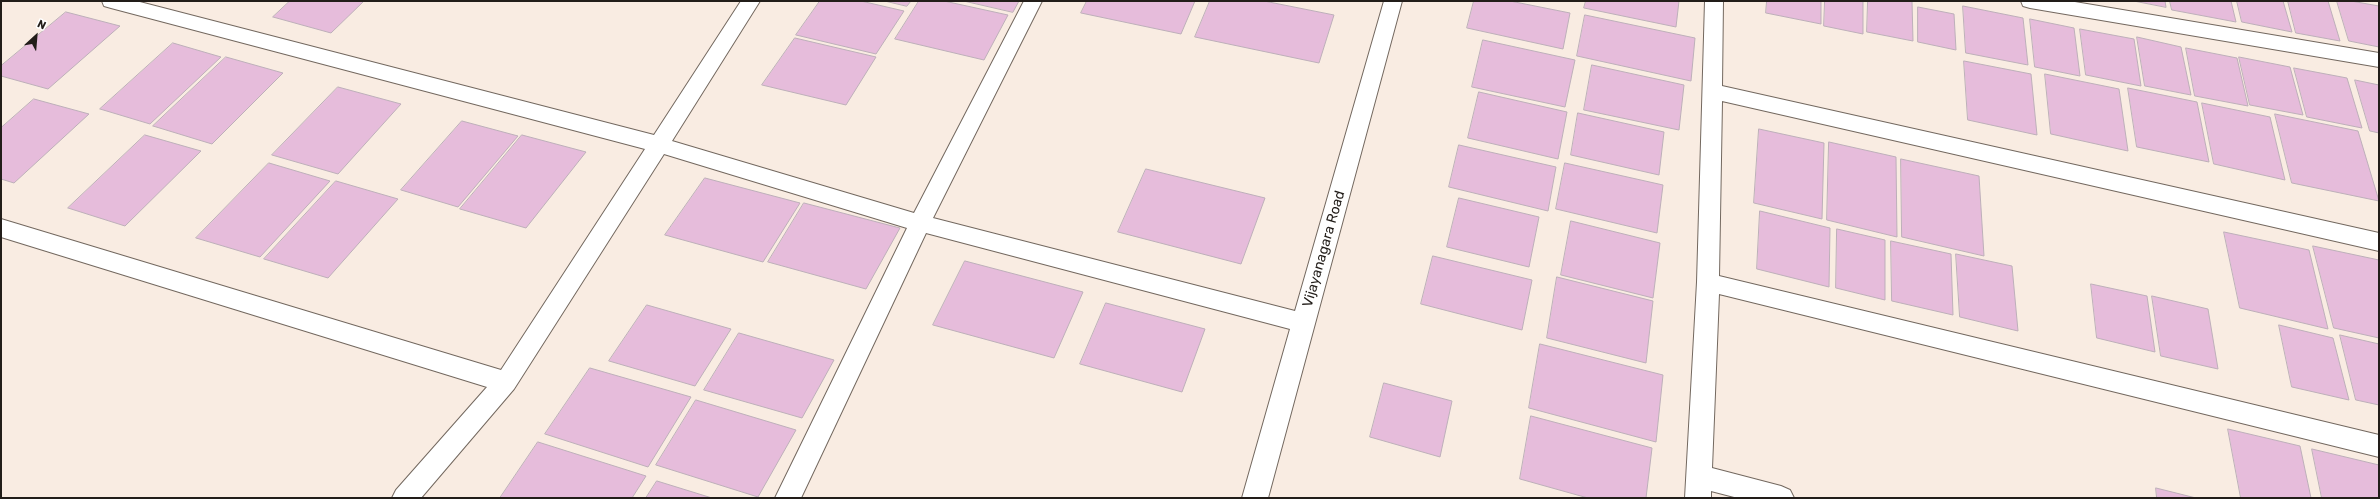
<!DOCTYPE html>
<style>
body{margin:0}
#map{position:relative;width:2380px;height:499px;overflow:hidden;background:#f9ece2;font-family:Rubik,sans-serif}
canvas{display:block}
.frame{position:absolute;inset:0;border:2px solid #221d19;pointer-events:none}
.north{position:absolute;left:16px;top:16px;width:40px;height:40px;-webkit-text-stroke:3px #fff;paint-order:stroke;rotate:26deg;font-size:11px;font-weight:700;line-height:16px;text-align:center;color:#221d19}
.north::after{content:'';display:block;margin:auto;width:14px;height:18px;background:#221d19;clip-path:polygon(50% 0,100% 100%,50% 72%,0 100%)}
</style>
<div id="map">
<canvas width="2380" height="499"></canvas>
<div class="frame"></div>
<div class="north">N</div>
</div>
<script>
const context = document.querySelector('canvas').getContext('2d');
context.lineJoin = 'round';
function fillPath(path, color) { context.fillStyle = color; context.fill(path, 'evenodd'); }
function stroke(path, color, width, dash) { context.strokeStyle = color; context.lineWidth = width; context.lineCap = dash ? 'butt' : 'round'; context.setLineDash(dash || []); context.stroke(path); }
function label(font, color, halo, rows, align = 'center') {
  context.font = font + ' Rubik,sans-serif'; context.lineWidth = 3; context.setLineDash([]); context.textBaseline = 'middle'; context.strokeStyle = halo; context.fillStyle = color; for (const [text, x, y, turn = 0] of rows) {
    context.save(); context.translate(x, y); context.rotate((+turn || 0) * Math.PI / 180); context.textAlign = isNaN(turn) ? turn : align; if (halo) context.strokeText(text, 0, 0); context.fillText(text, 0, 0); context.restore();
  }
}
const building = new Path2D(`
 M290,1H364L331,33L273,17Z
 M820,1H861L904,11L876,54L796,35Z
 M885,1H911L907,6Z
 M919,1H944L1008,15L984,60L895,39Z
 M964,1H1019L1013,12Z
 M1087,1H1195L1181,34L1081,13Z
 M1210,1H1264L1334,15L1319,63L1195,37Z
 M1474,1H1510L1570,13L1563,49L1467,28Z
 M1586,1H1679L1676,27L1584,8Z
 M1767,1H1821V24L1766,13Z
 M1825,1H1863V34L1824,26Z
 M1868,1H1912L1913,41L1867,32Z
 M2134,1H2165L2166,7Z
 M2170,1H2231L2236,22L2172,10Z
 M2237,1H2283L2292,32L2242,22Z
 M2288,1H2328L2340,41L2296,33Z
 M2337,1H2351L2379,6V47L2349,41Z
 M1963,6L2023,18L2028,65L1966,53Z
 M1918,7L1954,14L1956,50L1918,42Z
 M66,12L120,26L48,89L1,76V66Z
 M1585,15L1695,38L1691,81L1577,56Z
 M2030,19L2074,28L2080,76L2035,67Z
 M2080,29L2134,39L2141,86L2086,75Z
 M2137,37L2181,47L2191,95L2145,86Z
 M795,38L876,57L846,105L762,85Z
 M1483,40L1575,60L1565,107L1472,87Z
 M173,43L221,57L150,124L100,109Z
 M2186,48L2237,58L2248,106L2195,96Z
 M226,57L283,73L212,144L153,126Z
 M2239,57L2290,67L2303,115L2250,105Z
 M1964,61L2031,74L2037,135L1968,120Z
 M1592,65L1684,85L1679,130L1584,110Z
 M2294,68L2347,78L2362,128L2307,117Z
 M2045,74L2119,89L2128,151L2051,134Z
 M2355,80L2379,85V133L2370,131Z
 M338,87L401,104L338,174L272,155Z
 M2128,88L2197,102L2209,162L2137,147Z
 M1479,92L1567,112L1558,159L1468,138Z
 M34,99L89,114L14,183L1,179V128Z
 M2202,103L2270,117L2285,180L2214,164Z
 M1578,113L1664,132L1659,175L1571,155Z
 M2275,114L2358,131L2379,201L2292,183Z
 M462,121L518,136L458,207L401,190Z
 M1759,129L1824,143L1822,219L1754,203Z
 M145,135L201,151L125,226L68,208Z
 M522,135L586,152L526,228L460,209Z
 M1829,142L1896,157L1897,237L1827,220Z
 M1459,145L1556,167L1548,211L1449,187Z
 M1901,159L1979,176L1984,256L1902,237Z
 M269,163L330,181L260,257L196,238Z
 M1565,163L1663,185L1657,233L1556,209Z
 M1146,169L1265,198L1241,264L1118,232Z
 M705,178L800,203L763,262L665,235Z
 M336,181L398,199L328,278L264,259Z
 M1459,198L1539,217L1529,267L1447,247Z
 M804,203L900,228L866,289L768,262Z
 M1760,211L1830,228L1829,287L1757,269Z
 M1571,221L1660,243L1653,298L1561,275Z
 M1837,229L1885,240V300L1836,288Z
 M2224,232L2309,250L2328,329L2240,308Z
 M1891,241L1951,254L1953,315L1892,301Z
 M2313,246L2379,260V338L2334,328Z
 M1956,254L2012,266L2018,331L1960,317Z
 M1433,256L1532,280L1522,330L1421,304Z
 M965,261L1083,292L1054,358L933,325Z
 M1557,277L1653,301L1646,363L1547,338Z
 M2091,284L2147,296L2155,352L2097,338Z
 M2152,296L2208,309L2218,369L2161,356Z
 M1106,303L1205,329L1182,392L1080,364Z
 M647,305L731,329L695,386L609,361Z
 M2279,325L2333,338L2349,400L2292,387Z
 M739,333L834,360L802,418L704,390Z
 M2340,335L2379,344V405L2356,400Z
 M1540,344L1663,375L1656,442L1529,408Z
 M590,368L691,397L648,467L545,434Z
 M1384,383L1452,401L1440,457L1370,437Z
 M696,400L796,430L758,497L656,465Z
 M1531,416L1652,448L1646,498H1588L1520,479Z
 M2228,429L2300,446L2311,498H2241Z
 M538,442L646,476L632,498H500Z
 M2312,449L2379,465V498H2322Z
 M657,481L712,498H646Z
 M2156,488L2196,498H2157Z`);
fillPath(building, '#e6bcdb');
stroke(building, '#bdafb9', 1);
const minor = new Path2D(`
 M102,1H136L654,135L741,1H760L672,141L914,213L1024,1H1042L933,218L1295,311L1384,1H1402L1268,498H1242L1290,329L926,233L801,498H775L907,228L664,154L514,389L421,498H392L396,490L487,387L1,237V219L501,370L645,149L111,8L104,6Z
 M1705,1H1723L1722,86L2379,233V251L1722,101L1719,276L2379,435V457L1719,294L1712,468L1781,486L1790,490L1794,498H1738L1711,491V498H1685L1697,282Z
 M2021,1H2069L2379,53V67L2030,8L2023,6Z`);
stroke(minor, '#73685f', 2);
fillPath(minor, '#fff');
label('14px', '#221d19', '#fff', [
 ["Vijayanagara Road",1324,249,-74]
]);
</script>
